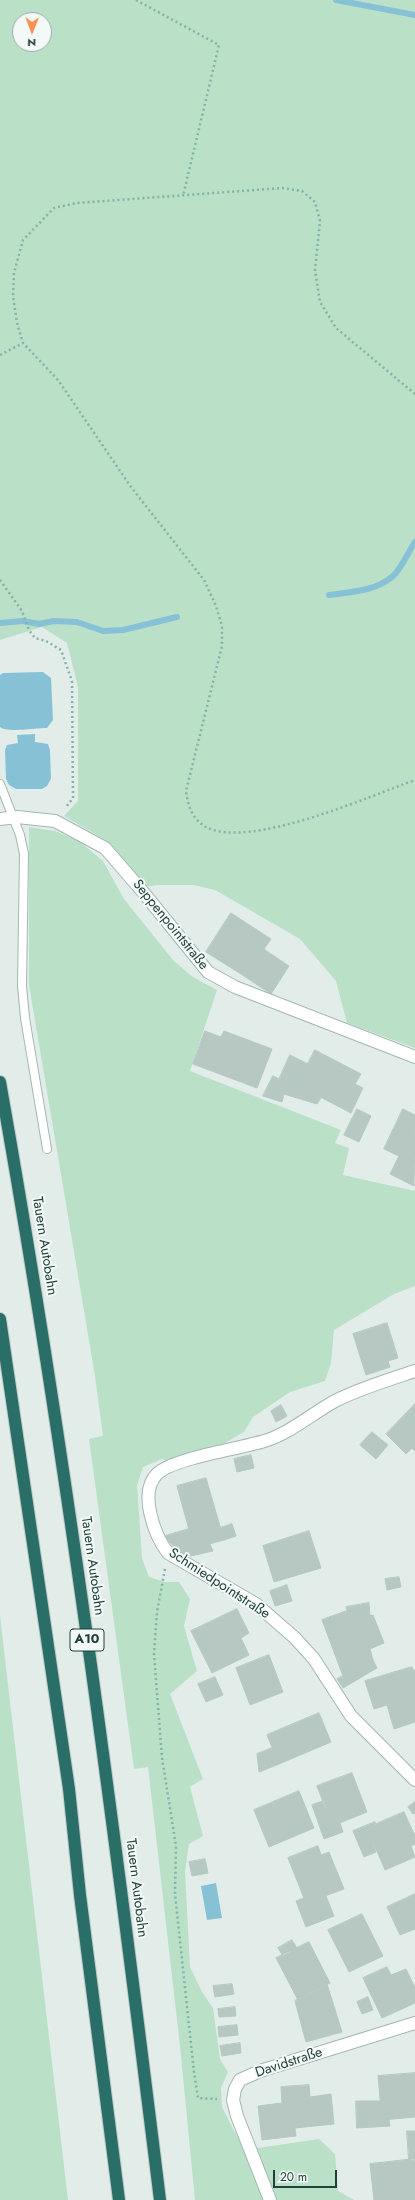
<!DOCTYPE html>
<meta charset="utf-8">
<style>
body{margin:0}
#map{position:relative;width:415px;height:2200px;overflow:hidden;background:#e2edea;font-family:Jost,sans-serif}
canvas{display:block}
.north{position:absolute;left:12px;top:12px;width:40px;height:40px;box-sizing:border-box;background:#f3f9f7;border:1px solid #9fafac;border-radius:50%;rotate:181deg;font-size:11px;font-weight:700;line-height:16px;text-align:center;color:#21403b}
.north::after{content:'';display:block;margin:auto;width:14px;height:18px;background:#fb8f53;clip-path:polygon(50% 0,100% 100%,50% 72%,0 100%)}
.scale{position:absolute;left:273px;top:2170px;width:64px;height:18px;box-sizing:border-box;border:2px solid #21403b;border-top:0;padding-left:5px;font-size:12px;line-height:14px;white-space:nowrap;color:#21403b;-webkit-text-stroke:3px #f3f9f7;paint-order:stroke}
</style>
<div id="map">
<canvas width="415" height="2200"></canvas>
<div class="north">N</div>
<div class="scale">20 m</div>
</div>
<script>
const context = document.querySelector('canvas').getContext('2d');
context.lineJoin = 'round';
function fillPath(path, color) { context.fillStyle = color; context.fill(path, 'evenodd'); }
function stroke(path, color, width, dash) { context.strokeStyle = color; context.lineWidth = width; context.lineCap = dash ? 'butt' : 'round'; context.setLineDash(dash || []); context.stroke(path); }
function label(font, color, halo, rows, align = 'center') {
  context.font = font + ' Jost,sans-serif'; context.lineWidth = 4; context.setLineDash([]); context.textBaseline = 'middle'; context.strokeStyle = halo; context.fillStyle = color; for (const [text, x, y, turn = 0] of rows) {
    context.save(); context.translate(x, y); context.rotate((+turn || 0) * Math.PI / 180); context.textAlign = isNaN(turn) ? turn : align; if (halo) context.strokeText(text, 0, 0); context.fillText(text, 0, 0); context.restore();
  }
}
fillPath(new Path2D(`
 M0,0H415V1048L347,1023L336,981L300,939L215,890L194,885H157L144,887L107,841L64,816L78,801V687L67,643L42,627L0,640ZM20,20H44V44H20Z
 M29,827L55,831L79,841L103,861L124,899L173,960L193,977L217,990L190,1071L341,1130L335,1143L349,1148L343,1175L415,1191V1286L394,1294L334,1330L331,1363L325,1381L290,1392L253,1417L244,1432L183,1467L162,1459L143,1467L137,1485L142,1558L149,1577L165,1582H179L190,1599L184,1626L197,1671L170,1694L203,1779L190,1787L203,1836L189,1844L185,1871L190,1967L202,1992L213,2008L220,2059L228,2072L221,2088L222,2107L235,2133L258,2148L319,2139L335,2154L338,2191L354,2200H195L180,2046L148,1767L134,1769L89,1439L103,1436L95,1376L29,985Z
 M0,1616L68,2200H0Z`), '#bae0c8');
fillPath(new Path2D(`
 M43,672L51,678L53,720L47,728C36,728 7,733 0,727V675L3,673Z
 M35,734V742L48,744L50,750L51,779L47,786L42,789H16L9,785L6,779L5,750L7,745L18,743L17,735Z
 M216,1883L222,1918L207,1920L201,1886Z`), '#87c1d6');
stroke(new Path2D(`
 M336,0L415,15
 M329,595C350,592 377,591 393,576C402,568 408,552 415,542
 M0,623L23,621L39,624L54,621L77,622L103,631L123,630L177,617`), '#87c1d6', 6);
const building = new Path2D(`
 M231,913L271,939L264,949L259,946L241,974L206,952Z
 M259,946L289,966L271,994L241,974Z
 M205,1031L221,1037L224,1031L272,1049L257,1088L193,1064Z
 M315,1050L361,1074L355,1084L363,1088L351,1113L297,1085Z
 M290,1055L308,1064L297,1085L321,1098L317,1104L274,1091Z
 M273,1076L279,1079L274,1091L284,1094L282,1102L263,1096Z
 M357,1109L371,1116L359,1142L344,1135Z
 M403,1109L415,1115L414,1186L390,1174L399,1156L384,1149Z
 M387,1323L398,1358L388,1361L390,1367L366,1375L353,1334Z
 M415,1404V1451L392,1428Z
 M281,1405L287,1416L276,1422L271,1411Z
 M392,1428L412,1448L406,1454L386,1434Z
 M372,1432L388,1445L376,1459L360,1445Z
 M251,1455L254,1468L237,1472L234,1459Z
 M206,1478L224,1540L194,1548L177,1486Z
 M232,1524L236,1536L224,1540L220,1528Z
 M189,1529L194,1548L210,1544L213,1551L191,1556L182,1554L175,1548L165,1536Z
 M309,1531L321,1568L274,1582L263,1546Z
 M399,1577L401,1587L387,1590L385,1579Z
 M287,1585L292,1601L275,1606L270,1591Z
 M369,1603L370,1616L351,1622L346,1607Z
 M237,1609L249,1633L241,1638L249,1655L212,1673L191,1631Z
 M347,1611L351,1622L373,1615L384,1643L370,1649L373,1660L343,1676L322,1620Z
 M269,1655L283,1692L250,1705L236,1668Z
 M373,1660L377,1668L343,1688L337,1679Z
 M412,1667L413,1670H415V1722L394,1729L387,1705L374,1709L365,1681Z
 M215,1677L223,1695L206,1702L198,1684Z
 M319,1713L331,1742L279,1764L267,1735Z
 M272,1748L279,1764L259,1772L257,1754Z
 M352,1773L367,1812L332,1826L317,1786Z
 M299,1791L314,1828L269,1847L254,1810Z
 M324,1801L332,1826L340,1823L343,1832L324,1839L312,1805Z
 M415,1802V1813L413,1814L408,1807Z
 M404,1812L415,1836V1844L411,1846L415,1857L385,1870L367,1828Z
 M375,1822L376,1825L367,1828L376,1852L364,1857L353,1831Z
 M318,1846L321,1855L329,1852L344,1889L306,1903L288,1858Z
 M205,1859L208,1873L192,1876L189,1862Z
 M415,1894V1929L400,1935L387,1907Z
 M326,1896L334,1916L306,1927L296,1901L304,1898L306,1903Z
 M362,1914L383,1956L349,1972L328,1930Z
 M292,1940L297,1948L283,1956L278,1948Z
 M309,1942L330,1983L298,2000L276,1958Z
 M387,1967L391,1975L406,1969L415,1988V2003L382,2018L363,1978Z
 M232,1984L234,1994L215,1997L213,1986Z
 M327,1984L342,2032L306,2042L295,2001Z
 M368,1997L373,2010L362,2014L357,2002Z
 M235,2007L236,2016L219,2017L218,2009Z
 M237,2025L238,2035L219,2037L218,2027Z
 M240,2043L241,2053L222,2056L220,2046Z
 M415,2073V2117L382,2120L378,2076Z
 M309,2085L310,2097L331,2094L334,2124L295,2128L296,2136L262,2140L258,2106L282,2103L281,2087Z
 M356,2101H381L382,2120H389L390,2126L357,2128Z
 M407,2131H415V2161L409,2160Z
 M415,2159V2200H374L370,2164Z`);
fillPath(building, '#b7c8c3');
stroke(building, '#b4c8c2', 1);
const service = new Path2D(`
 M0,784L20,835L24,854L22,986L25,1018L47,1149`);
const minor = new Path2D(`
 M0,819L17,817L55,821L105,848L143,892L208,972L235,987L415,1057
 M415,1371C388,1380 361,1388 335,1401C313,1413 287,1435 264,1441C239,1449 173,1458 157,1474C138,1493 155,1536 168,1553L256,1604L295,1638L314,1659L351,1716L415,1780
 M270,2200L237,2116L233,2100L235,2089L240,2080L260,2071L415,2023`);
const motorway = new Path2D(`
 M0,1082C66,1453 114,1826 160,2200
 M0,1319L69,1789L80,1895L119,2200`);
stroke(service, '#a4b6b2', 10);
stroke(minor, '#a4b6b2', 14);
stroke(motorway, '#c1cac8', 14);
stroke(new Path2D(`
 M136,0L219,45L183,196
 M0,355L23,343
 M415,394L336,328L320,302L315,270L320,221L315,202L302,191L282,188L77,203L54,208L23,240L14,273L13,296L17,323L23,343L58,380L131,487L204,580L216,606L222,626V646L186,791C188,806 192,819 206,827C249,850 370,796 415,780
 M0,580L22,611L29,630L35,638L46,641L61,650L72,681L73,798L66,807
 M165,1569L157,1612L154,1654L162,1758L176,1846L175,1894L194,2072L198,2098L217,2099`), '#80b3a9', 2.5, [2, 3]);
stroke(service, '#fff', 8);
stroke(minor, '#fff', 12);
stroke(motorway, '#2a6e68', 12);
for (const [x, y, w] of [
 [87,1640,34]
]) { const box = new Path2D(); box.roundRect(x - w / 2, y - 11, w, 22, 3); context.fillStyle = '#f3f9f7'; context.fill(box); stroke(box, '#21403b', 1); }
label('bold 13px', '#21403b', null, [
 ["A10",87,1640]
]);
label('14px', '#21403b', '#f3f9f7', [
 ["Seppenpointstraße",170,925,51],
 ["Tauern Autobahn",44,1246,81],
 ["Tauern Autobahn",92,1566,82],
 ["Schmiedpointstraße",219,1584,33],
 ["Tauern Autobahn",136,1888,83],
 ["Davidstraße",289,2063,-18]
]);
</script>
